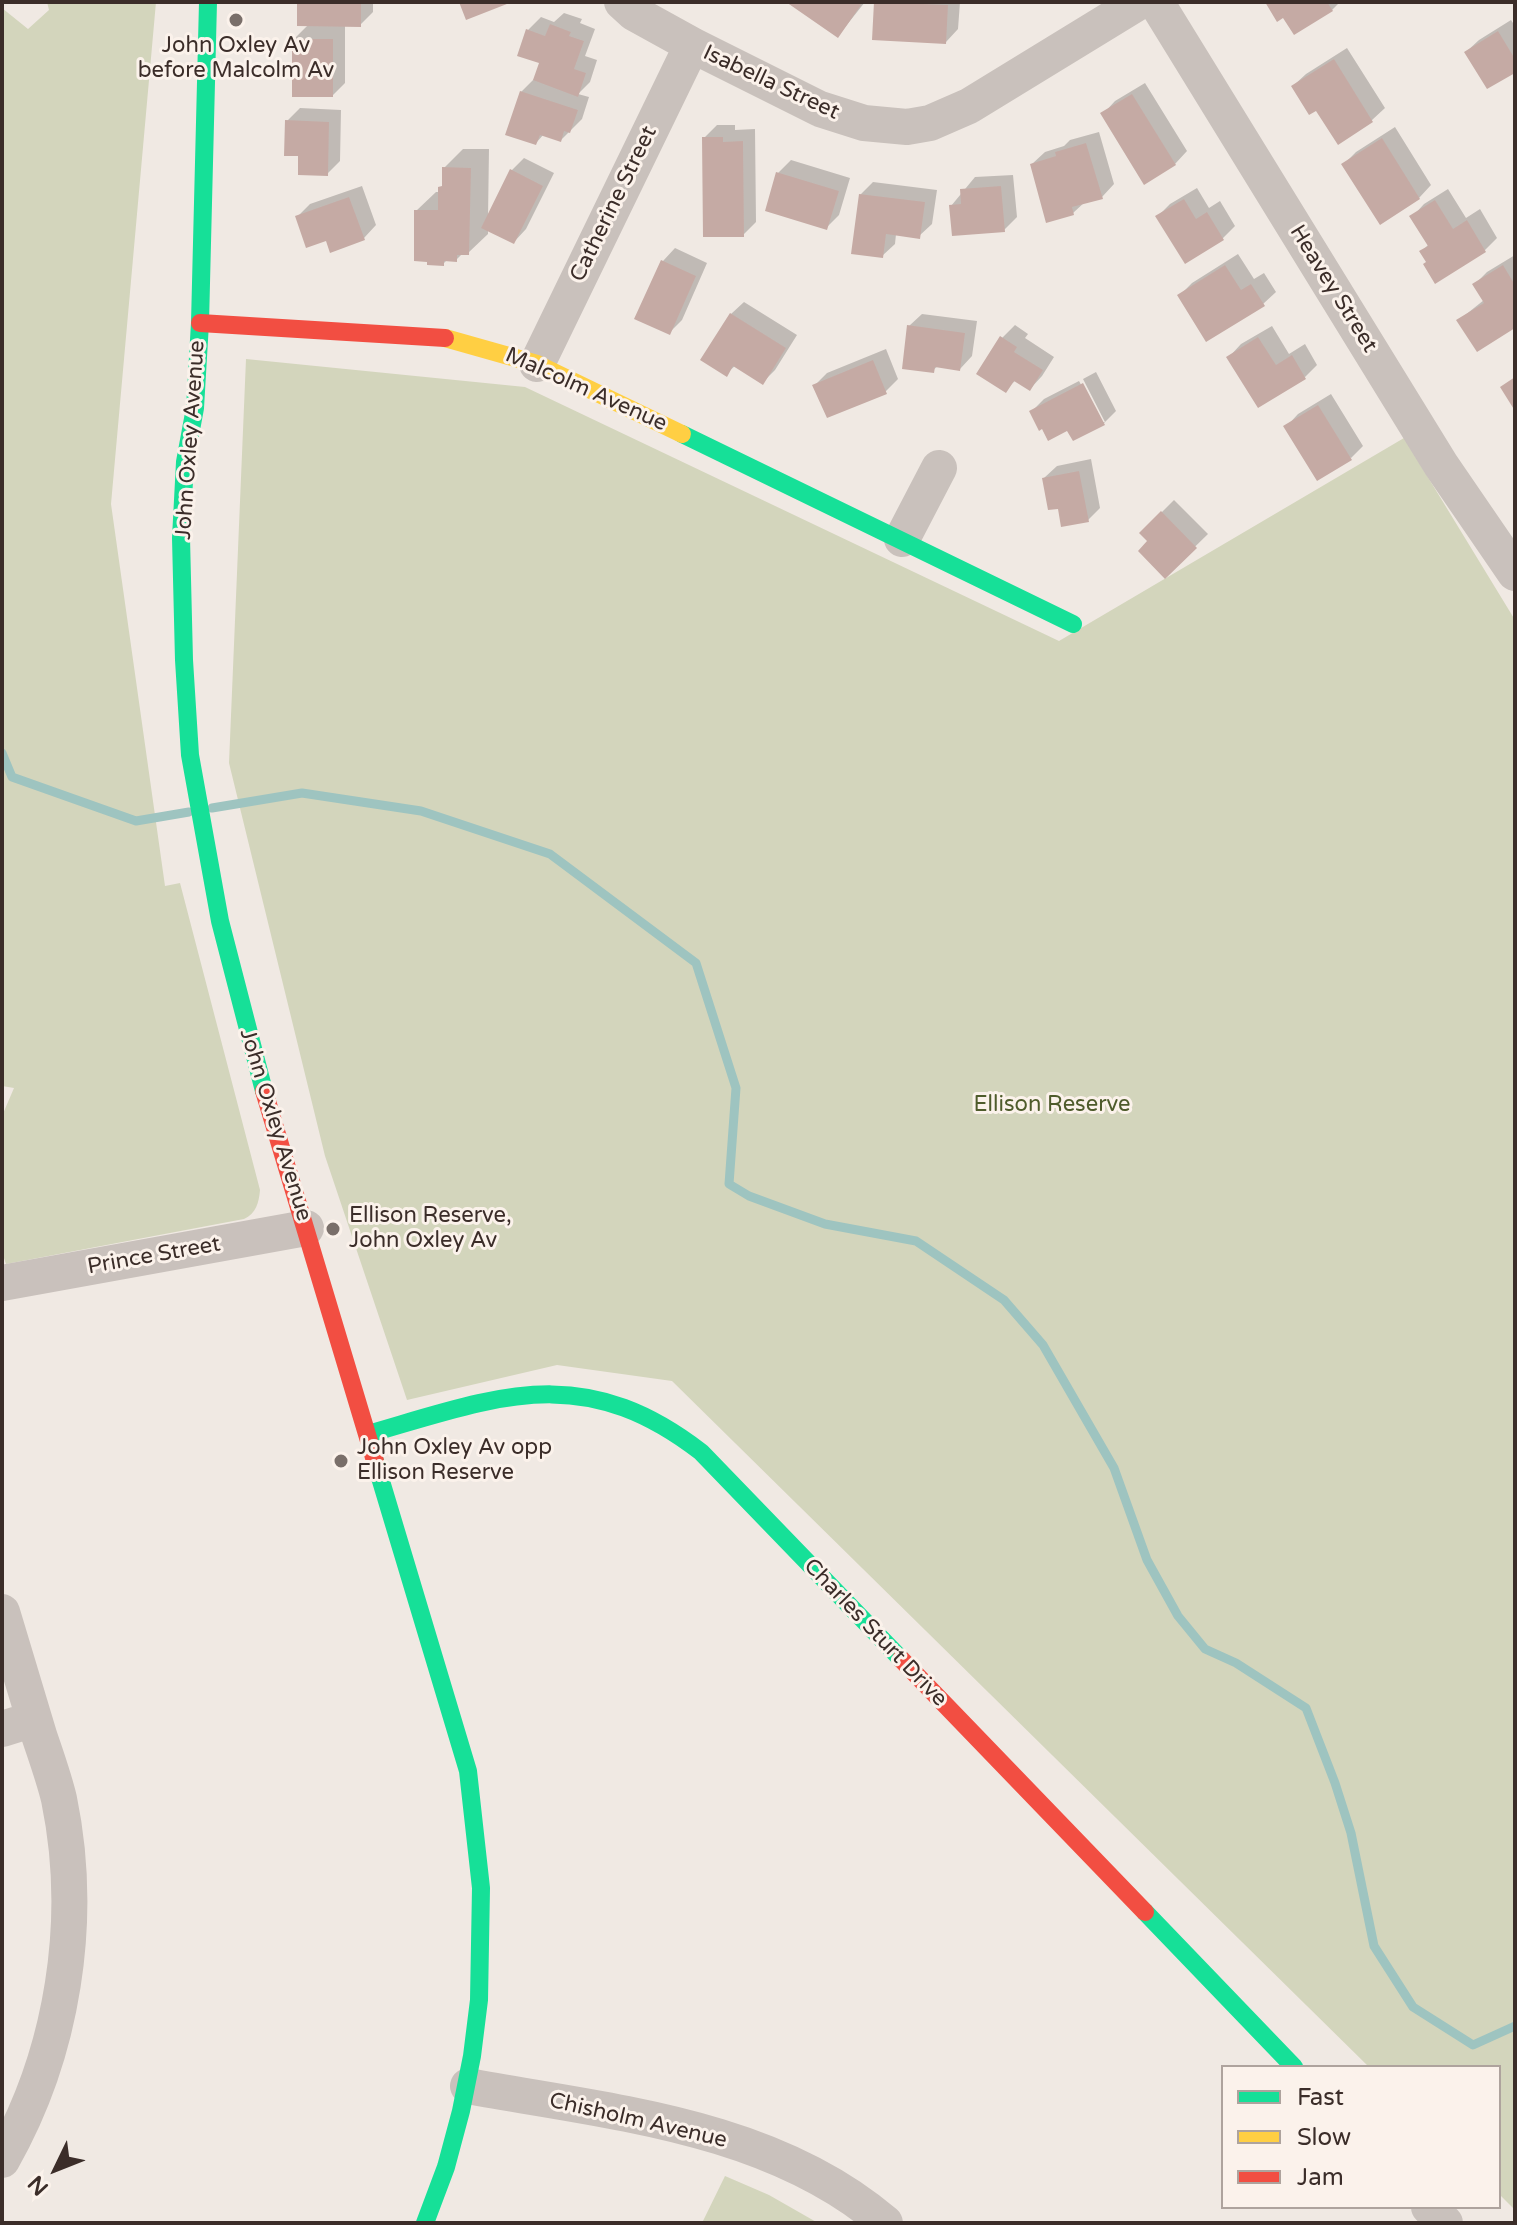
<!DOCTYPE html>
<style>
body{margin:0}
#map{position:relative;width:1517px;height:2225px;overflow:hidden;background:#f0e9e3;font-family:"Varela Round",sans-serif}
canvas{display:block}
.frame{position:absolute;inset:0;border:4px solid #3b2d29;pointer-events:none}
.legend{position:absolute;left:1221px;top:2065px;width:280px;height:144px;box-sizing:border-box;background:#fbf2eb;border:2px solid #aea39d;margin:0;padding:10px 14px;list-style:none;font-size:24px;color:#3b2d29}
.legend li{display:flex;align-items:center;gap:16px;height:40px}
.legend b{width:40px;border:2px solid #aea39d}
.north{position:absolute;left:16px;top:2129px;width:80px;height:80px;-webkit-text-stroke:6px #fbf2eb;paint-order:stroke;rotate:227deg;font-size:22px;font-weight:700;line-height:32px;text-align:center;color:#3b2d29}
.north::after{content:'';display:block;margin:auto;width:28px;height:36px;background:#3b2d29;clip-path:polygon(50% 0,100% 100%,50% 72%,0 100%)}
</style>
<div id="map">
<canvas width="1517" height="2225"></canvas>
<div class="frame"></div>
<ul class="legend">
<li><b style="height:10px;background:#16e098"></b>Fast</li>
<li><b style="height:10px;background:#ffcf43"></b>Slow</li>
<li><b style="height:10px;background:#f24e42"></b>Jam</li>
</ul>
<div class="north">N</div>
</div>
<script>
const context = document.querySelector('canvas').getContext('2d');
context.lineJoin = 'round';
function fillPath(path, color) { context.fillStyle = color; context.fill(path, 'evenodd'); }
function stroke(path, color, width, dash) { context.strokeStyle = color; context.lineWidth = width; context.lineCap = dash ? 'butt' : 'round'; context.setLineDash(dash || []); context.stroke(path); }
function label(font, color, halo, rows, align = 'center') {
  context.font = font + ' "Varela Round",sans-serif'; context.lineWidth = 6; context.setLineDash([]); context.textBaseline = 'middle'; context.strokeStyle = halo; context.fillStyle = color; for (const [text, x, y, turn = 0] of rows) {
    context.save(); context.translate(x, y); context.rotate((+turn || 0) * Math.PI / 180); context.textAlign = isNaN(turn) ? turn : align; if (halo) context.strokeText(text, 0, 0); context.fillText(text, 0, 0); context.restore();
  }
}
fillPath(new Path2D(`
 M47,2H156L111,504L165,886L180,883L260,1190C259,1202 256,1214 244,1219L6,1264L2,1252V1116L14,1088L2,1086V8L28,29L49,10Z
 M246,359L525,387L1059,641L1404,438L1515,620V2210L1499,2194V2067H1369L672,1381L557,1365L407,1400L325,1156L229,763Z
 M725,2176L769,2195L818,2223H702Z`), '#d3d5bc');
fillPath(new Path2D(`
 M299,2H373V12L360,25H345V83L333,95L294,39L309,24Z
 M789,2H865L838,36Z
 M876,2H960L958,29L946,42L874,38Z
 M1267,2H1340L1332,10Z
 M564,13L582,19L580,23L595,29L585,56L597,60L590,82L578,94L589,97L582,119L561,140L544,134L536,143L521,92L534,79L542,62L528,30L541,17L554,22Z
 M1511,20L1515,26V70L1466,52L1479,40Z
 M1347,48L1385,108L1372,120L1338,142L1316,108L1293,86L1306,74Z
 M1145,83L1187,151L1175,164L1103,114L1115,101Z
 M300,108L341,110L340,161L327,174L287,121Z
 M717,125H735V130L755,129L756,222L743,235L704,138Z
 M1395,127L1431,185L1419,198L1344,164L1356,152Z
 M1099,132L1114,184L1102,197L1086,201L1073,213L1032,164L1045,152L1064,146L1070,140Z
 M463,149H489L488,218L512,170L524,158L554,173L526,229L514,242L488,229V234L468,253H463L456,260L448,259L443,264L416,211L436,192H440L444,184V168Z
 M791,160L850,178L839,215L826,228L778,173Z
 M1013,175L1017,217L1004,230L951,206L975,177Z
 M873,182L937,190L932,224L919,236L896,234L895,244L882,256L860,195Z
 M362,186L376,225L364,238L297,217L310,204Z
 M1197,188L1209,208L1220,201L1235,226L1222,239L1158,216L1170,204Z
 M1448,189L1466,218L1480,209L1497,238L1485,250L1428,261L1422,251L1429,244L1412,217L1424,204Z
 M675,248L707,263L682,320L669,333L663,261Z
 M1238,254L1254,279L1264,273L1276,292L1263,304L1180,295L1192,283Z
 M1515,255V326L1459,320L1484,300L1474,285L1487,272Z
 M744,302L797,335L775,370L763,382L736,365L726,374L731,314Z
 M922,314L977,321L972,356L960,369L938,366L933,370L909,326Z
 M1015,325L1028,334L1025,338L1054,357L1042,376L1030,389L1016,380L1005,390L1002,338Z
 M1272,326L1289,354L1305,344L1317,365L1305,377L1229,357L1241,344Z
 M886,349L898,379L885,392L815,385L827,373Z
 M1096,372L1116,411L1105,422L1083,379Z
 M1079,381L1101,422H1105L1104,423L1068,428L1031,412L1044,399Z
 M1331,394L1363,446L1351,458L1286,427L1298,414Z
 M1091,459L1100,508L1088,520L1060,507L1044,478L1057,466Z
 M1174,500L1208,534L1165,576L1150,541L1141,533Z`), '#0003');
stroke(new Path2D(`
 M2,753L12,777L136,821L189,812
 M212,808L302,793L421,811L550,854L696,963L736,1088L729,1184L749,1196L825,1224L916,1241L1004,1300L1043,1345L1114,1468L1147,1560L1178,1616L1205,1649L1236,1663L1306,1708L1335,1783L1351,1833L1374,1946L1413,2007L1473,2045L1515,2026`), '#9ec4c0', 9);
fillPath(new Path2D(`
 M297,2H361V27L297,26Z
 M459,2H512L466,20Z
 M786,2H857L861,5L838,38Z
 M874,2L948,5L946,44L872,40Z
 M1265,2H1327L1333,11L1294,35L1283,18L1277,22Z
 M550,24L571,32L569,36L584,41L574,69L586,73L578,97L533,80L539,63L517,56L526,29L545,36Z
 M1498,31L1515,59V73L1487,89L1464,52Z
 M292,39H333V97H292Z
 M1334,59L1373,122L1338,145L1316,111L1309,115L1291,86Z
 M520,91L578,110L570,133L564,131L561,142L540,135L536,145L505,135Z
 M1132,94L1176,165L1144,185L1100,113Z
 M285,120L329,122L328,176L298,175V156H284Z
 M702,137H723V142L743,141L744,237H703Z
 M1382,138L1420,199L1380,225L1341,164Z
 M1086,143L1103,199L1072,207L1074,215L1046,223L1030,164L1056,156L1055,152Z
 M442,167L471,168L469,255H457V262L444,261V266L427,265V262L414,261V210H438V187L442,186Z
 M510,169L543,186L514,244L481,228Z
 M776,172L839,191L827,230L765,211Z
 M1001,186L1005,232L952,236L949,205L961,204L960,189Z
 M859,194L925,202L920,239L886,234L883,258L851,254Z
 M349,197L365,240L330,253L326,241L306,248L295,216Z
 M1184,199L1196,219L1207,212L1224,240L1185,264L1155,216Z
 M1435,200L1453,229L1467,220L1486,252L1435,284L1423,264L1426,262L1419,251L1428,246L1409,216Z
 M661,260L696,276L670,335L634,319Z
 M1225,265L1241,290L1251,284L1265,306L1206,342L1177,295Z
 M1503,265L1515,285V328L1477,352L1456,320L1484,303L1472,284Z
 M730,313L786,348L763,385L733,366L727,377L700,360Z
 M907,325L965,333L960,371L935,367L934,373L902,369Z
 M1000,336L1017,347L1014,352L1043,370L1030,391L1014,381L1006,393L976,374Z
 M1258,337L1276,365L1292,355L1306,379L1258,408L1226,357Z
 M873,360L887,394L827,418L812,385Z
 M1515,377V411L1500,387Z
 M1083,383L1105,425L1073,441L1067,431L1048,441L1042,429L1039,431L1029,411Z
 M1318,405L1352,460L1317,481L1283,426Z
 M1079,471L1089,522L1061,527L1058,509L1048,510L1042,478Z
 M1161,511L1197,548L1165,579L1138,551L1147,541L1139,533Z`), '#c5aaa4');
stroke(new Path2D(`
 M622,2L634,13L692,45L820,109L864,123L907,127L930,123L969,106L1139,2
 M1156,2L1441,465L1515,573
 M537,364L692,45
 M902,539L939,468
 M2,1283L306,1228
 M2,1612C14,1653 27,1694 39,1735C46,1756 54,1778 59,1799C84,1920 63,2053 2,2160
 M2,1729L34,1719
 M468,2086C609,2112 771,2125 885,2223
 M1429,2207L1445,2223`), '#c9c1bc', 36);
stroke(new Path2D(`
 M208,2L200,323L195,408L185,462L181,538L184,660L190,755L220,921L264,1091
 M682,434L1073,624
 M368,1434C497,1397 582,1360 701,1452L901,1659
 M375,1461L468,1771L481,1888L479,2000L472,2056L461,2111L446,2167L425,2223
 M1145,1912L1294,2067`), '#16e098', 18);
stroke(new Path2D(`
 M445,338L537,364L682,434`), '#ffcf43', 18);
stroke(new Path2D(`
 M200,323L445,338
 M264,1091L375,1461
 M901,1659L1145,1912`), '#f24e42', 18);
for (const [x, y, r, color] of [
 [236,20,8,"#7a6f6a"],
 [333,1229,8,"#7a6f6a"],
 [341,1461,8,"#7a6f6a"]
]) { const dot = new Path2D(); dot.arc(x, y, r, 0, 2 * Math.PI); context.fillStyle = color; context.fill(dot); stroke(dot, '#fbf2eb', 3); }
label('22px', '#3b2d29', '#fbf2eb', [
 ["John Oxley Av",236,46,"center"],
 ["before Malcolm Av",236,71,"center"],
 ["Ellison Reserve,",349,1216],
 ["John Oxley Av",349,1241],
 ["John Oxley Av opp",357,1448],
 ["Ellison Reserve",357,1473]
], 'left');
label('22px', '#3b2d29', '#fbf2eb', [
 ["Isabella Street",771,83,25],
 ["Catherine Street",614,204,-64],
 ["Heavey Street",1333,289,58],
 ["Malcolm Avenue",586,390,24],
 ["John Oxley Avenue",191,440,-86],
 ["John Oxley Avenue",275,1125,73],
 ["Prince Street",154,1256,-10],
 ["Charles Sturt Drive",875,1633,46],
 ["Chisholm Avenue",638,2121,13]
]);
label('22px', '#4e5b2b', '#fbf2eb', [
 ["Ellison Reserve",1052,1105]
]);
</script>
